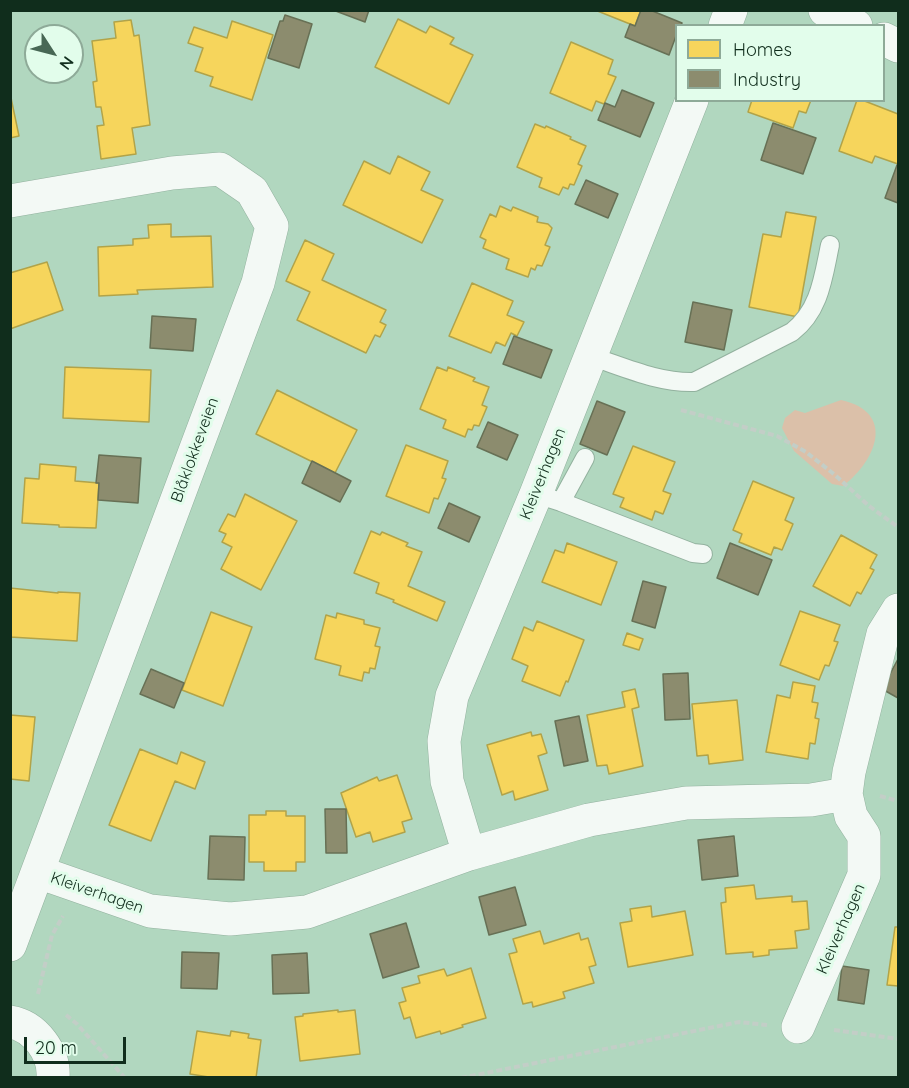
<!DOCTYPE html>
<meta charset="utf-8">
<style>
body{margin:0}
#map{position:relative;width:909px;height:1088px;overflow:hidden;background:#b1d7bf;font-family:Quicksand,sans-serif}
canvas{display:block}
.frame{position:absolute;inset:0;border:12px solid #102d1c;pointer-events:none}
.legend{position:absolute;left:675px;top:24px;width:210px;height:78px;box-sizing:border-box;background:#e2fdeb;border:2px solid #8eaa98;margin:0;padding:8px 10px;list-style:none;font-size:18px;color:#102d1c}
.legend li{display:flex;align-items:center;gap:12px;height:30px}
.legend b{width:30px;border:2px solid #8eaa98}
.north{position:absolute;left:24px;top:24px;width:60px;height:60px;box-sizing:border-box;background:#e2fdeb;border:2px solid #8eaa98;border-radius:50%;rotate:126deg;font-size:16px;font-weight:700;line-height:24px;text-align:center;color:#102d1c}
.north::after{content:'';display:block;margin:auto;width:21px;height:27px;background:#486855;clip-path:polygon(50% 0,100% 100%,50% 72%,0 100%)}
.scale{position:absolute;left:24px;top:1037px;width:102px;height:27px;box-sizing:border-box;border:3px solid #102d1c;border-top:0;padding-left:8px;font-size:18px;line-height:21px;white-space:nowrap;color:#102d1c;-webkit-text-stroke:4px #e2fdeb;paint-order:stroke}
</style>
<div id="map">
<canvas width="909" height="1088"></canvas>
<div class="frame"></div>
<ul class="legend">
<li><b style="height:16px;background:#f6d55c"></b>Homes</li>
<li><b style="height:16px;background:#8c8c6e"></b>Industry</li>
</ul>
<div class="north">N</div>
<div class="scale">20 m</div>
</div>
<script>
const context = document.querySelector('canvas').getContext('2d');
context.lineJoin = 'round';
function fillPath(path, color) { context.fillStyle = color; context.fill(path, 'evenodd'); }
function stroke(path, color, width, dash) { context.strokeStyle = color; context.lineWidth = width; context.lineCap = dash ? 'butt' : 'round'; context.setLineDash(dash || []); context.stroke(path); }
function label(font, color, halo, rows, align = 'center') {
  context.font = font + ' Quicksand,sans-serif'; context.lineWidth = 6; context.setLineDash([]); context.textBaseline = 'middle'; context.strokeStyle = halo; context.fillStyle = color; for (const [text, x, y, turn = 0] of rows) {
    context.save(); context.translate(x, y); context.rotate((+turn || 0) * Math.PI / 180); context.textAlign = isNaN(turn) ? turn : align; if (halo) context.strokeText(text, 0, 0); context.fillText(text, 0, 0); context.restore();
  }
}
fillPath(new Path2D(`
 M841,400C896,412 877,460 843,486L832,484L794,451L782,428L785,418L795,410L805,413Z`), '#dbc0a9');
const homes = new Path2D(`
 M595,10H641L635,26Z
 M398,19L426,33L430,26L454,38L450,44L473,55L449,104L375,67Z
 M131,20L134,36L139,35L150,125L132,128L136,154L101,159L97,126L104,125L101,107H96L93,82L97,81L92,41L116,38L114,22Z
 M232,21L273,35L252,100L210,86L213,77L195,71L203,48L188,43L194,27L227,38Z
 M571,42L613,60L608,74L616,77L604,104L596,101L592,111L550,93Z
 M10,93L19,136L10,138Z
 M752,100H811L806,113L799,111L793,128L748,112Z
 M857,100H862L898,114V164L875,156L872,163L839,151Z
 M535,124L545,128L546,126L571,137L570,139L586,146L578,164L582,166L574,185L570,184L568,189L563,187L559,195L539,187L542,178L517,167Z
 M398,156L430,172L421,190L443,200L422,243L343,205L364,161L390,174Z
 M500,206L511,211L513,207L538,217L537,222L548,224L552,228L545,245L550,247L542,266L537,265L535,270L531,268L528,277L506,269L509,259L483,248L486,240L480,237L490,214L496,217Z
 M786,212L816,217L798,317L749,307L763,234L781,237Z
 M171,224V237L211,236L213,287L137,290L138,294L99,296L98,247L133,245V239L149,238L148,225Z
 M305,240L334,254L322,280L386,310L380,322L386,325L380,337L375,335L366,353L297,320L310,292L286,281Z
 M47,262L63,310L10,329V273Z
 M472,283L513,301L507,315L524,322L517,336L511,333L505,346L496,342L491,353L449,336Z
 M65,367L151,370L149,422L63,418Z
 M437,367L447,371L448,367L475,378L473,381L489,387L482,405L487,407L479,426L474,425L472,430L468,429L465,437L443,428L446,420L420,409Z
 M277,390L357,430L335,473L256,434Z
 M406,445L448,461L442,478L446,479L438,499L434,498L429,513L386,496Z
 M633,446L675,462L663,491L671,494L663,514L655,511L652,520L620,507L624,498L613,494Z
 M40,464L76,467L75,481L99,483L96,528L59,527V525L22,523L25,478L39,479Z
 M753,481L794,498L785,520L793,524L782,550L774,547L771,555L739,542L742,534L733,530Z
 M245,494L297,521L261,590L221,569L232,547L222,542L226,534L219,531L228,514L235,517Z
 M371,531L380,535L382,532L408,543L406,546L422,552L408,586L445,602L437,621L393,602L394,600L376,593L379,583L354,573Z
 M841,535L877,555L870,568L874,570L861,594L857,592L850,606L813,586Z
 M567,543L617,562L601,605L542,582L555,550L564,553Z
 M10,588L58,593V592L80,593L77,641L10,637Z
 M800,611L840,625L834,641L838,642L829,666L825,665L819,680L780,665Z
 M211,612L252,627L223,706L182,690Z
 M337,613L364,620V624L380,628L375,646L380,647L375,669L370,668L369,673L364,672L362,681L339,675L341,666L315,659L326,615L336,618Z
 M537,621L584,640L568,682L566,681L560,696L522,681L528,666L512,659L524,627L533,631Z
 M627,633L643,639L639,650L623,645Z
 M793,682L815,686L812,702L818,703L815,718L819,719L815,744L810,743L808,759L766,752L777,695L790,698Z
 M635,689L639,707L632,709L643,766L609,774L607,765L597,766L587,715L625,707L622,692Z
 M737,700L743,760L709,764L708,755L697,756L692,704Z
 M10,715L35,717L29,781L10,779Z
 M531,732L532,736L541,734L547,753L538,756L548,790L515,800L513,791L502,795L487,745Z
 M140,749L177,764L181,752L205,762L195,789L175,781L151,841L109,825Z
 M397,775L412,819L402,822L405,832L373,842L370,832L356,837L341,793L377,777L379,781Z
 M266,811H286V816H305V862H296V871H264V862H249V815H266Z
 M754,885L756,899L792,896V902L807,901L809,929L795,931L797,948L769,950V955L753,957V952L726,954L721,903L726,902L725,888Z
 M651,906L652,917L685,911L693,955L628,967L620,923L632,921L630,909Z
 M895,927H898V986L887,985Z
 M540,931L544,944L579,933L581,940L588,938L596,965L589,967L594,983L563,992L565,998L533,1007L532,1002L523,1004L509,954L517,952L513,939Z
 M471,968L486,1018L462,1025L463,1027L441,1034L440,1031L416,1038L410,1017L404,1019L399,1003L406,1001L402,988L420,983L418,976L444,969L447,976Z
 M338,1010V1012L355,1010L360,1054L300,1061L295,1017L303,1016V1014Z
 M197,1031L230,1036L231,1031L249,1034L248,1038L261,1040L256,1078H215L190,1074Z`);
fillPath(homes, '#f6d55c');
stroke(homes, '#b1a349', 1.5);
const industry = new Path2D(`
 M333,10H369L365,22Z
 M641,10H650L682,23L681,26H676V36L669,55L625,37L630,24L635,26Z
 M285,15L312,24L299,68L268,58L280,21H283Z
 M622,90L654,103L640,137L598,120L605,103L615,107Z
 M773,123L816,138L803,174L761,160Z
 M897,165L898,166V203L885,198Z
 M586,180L618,194L608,218L575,204Z
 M693,302L732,310L724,350L685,342Z
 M152,316L196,319L193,351L150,348Z
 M514,336L552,350L541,378L503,364Z
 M597,401L625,412L607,455L580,444Z
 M488,422L518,435L507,460L477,447Z
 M99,455L141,458L138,503L98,500L99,483H96Z
 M312,461L351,481L340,502L302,483Z
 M449,503L480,517L469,542L438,528Z
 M730,543L772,560L758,595L717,578Z
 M643,581L666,587L655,628L632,621Z
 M898,659V698L882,689Z
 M151,669L184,683L174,708L140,694Z
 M688,673L690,719L665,720L663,674Z
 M579,716L588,761L564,766L555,721Z
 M325,809H346L347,853H326Z
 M210,836L245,837L244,880L208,879Z
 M734,836L738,876L702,880L698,840Z
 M515,887L526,925L489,935L479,897Z
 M406,923L419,967L383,978L370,934Z
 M182,952L219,953L217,989L181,988Z
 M307,953L309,993L273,994L272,955Z
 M842,966L869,970L864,1004L838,1000Z`);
fillPath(industry, '#8c8c6e');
stroke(industry, '#677055', 1.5);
const lane = new Path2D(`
 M590,356C624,367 658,383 694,382L792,332C820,310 823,278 830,245
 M536,494L561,502L693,553L703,554
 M561,502L585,458`);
const street = new Path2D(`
 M825,10L856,26
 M725,26L731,10
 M884,39L898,46
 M10,201L172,173L220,169L252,191L272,226L258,283L10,945
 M469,854L447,781L444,741L452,696L536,494L692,100
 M38,872L150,911L230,919L307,912L469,854L589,820L686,803L811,800L846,794L849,772L883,634L898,610
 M798,1027L864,875V836L851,816L846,794`);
const secondary = new Path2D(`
 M10,1022C35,1026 55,1053 53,1078`);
stroke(lane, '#92b19e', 20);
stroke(street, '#92b19e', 34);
stroke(secondary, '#92b19e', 34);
stroke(new Path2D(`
 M681,410L777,436L806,452L835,475L869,506L898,527
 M880,796L898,801
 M38,994L52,935L63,916
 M66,1015L77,1024L125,1078
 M834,1030L898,1039
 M461,1078L739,1022L767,1025`), '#c3cec7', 4, [6, 3]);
stroke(lane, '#f3f9f5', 18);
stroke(street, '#f3f9f5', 33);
stroke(secondary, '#f3f9f5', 33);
label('16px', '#102d1c', '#e2fdeb', [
 ["Blåklokkeveien",195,450,-70],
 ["Kleiverhagen",543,474,-68],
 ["Kleiverhagen",97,893,19],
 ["Kleiverhagen",841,929,-66]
]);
</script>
